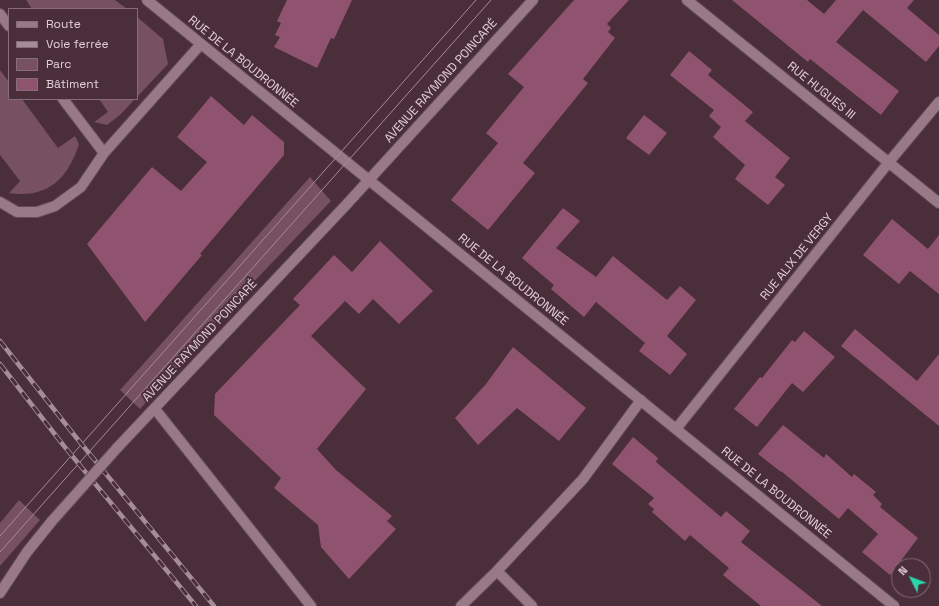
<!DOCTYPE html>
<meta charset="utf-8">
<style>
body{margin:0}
#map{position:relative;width:939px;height:606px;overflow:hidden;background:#4a2e3a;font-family:"Space Grotesk",sans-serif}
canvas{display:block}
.legend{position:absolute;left:8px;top:8px;width:130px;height:92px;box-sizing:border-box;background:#4a2e3a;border:1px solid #866e78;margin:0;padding:5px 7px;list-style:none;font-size:12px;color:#e1ced6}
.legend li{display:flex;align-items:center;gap:8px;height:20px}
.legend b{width:20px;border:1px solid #866e78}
.north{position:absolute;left:891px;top:558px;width:40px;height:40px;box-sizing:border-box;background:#4a2e3a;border:1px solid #866e78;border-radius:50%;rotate:312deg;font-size:11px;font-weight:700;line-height:16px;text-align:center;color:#e1ced6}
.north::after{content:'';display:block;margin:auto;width:14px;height:18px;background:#2ad5ac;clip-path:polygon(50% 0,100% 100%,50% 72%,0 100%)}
</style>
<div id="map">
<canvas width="939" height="606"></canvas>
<ul class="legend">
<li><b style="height:5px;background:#9a7987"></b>Route</li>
<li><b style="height:5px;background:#a48d97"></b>Voie ferrée</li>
<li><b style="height:11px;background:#775061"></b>Parc</li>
<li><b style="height:11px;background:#90536f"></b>Bâtiment</li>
</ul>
<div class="north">N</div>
</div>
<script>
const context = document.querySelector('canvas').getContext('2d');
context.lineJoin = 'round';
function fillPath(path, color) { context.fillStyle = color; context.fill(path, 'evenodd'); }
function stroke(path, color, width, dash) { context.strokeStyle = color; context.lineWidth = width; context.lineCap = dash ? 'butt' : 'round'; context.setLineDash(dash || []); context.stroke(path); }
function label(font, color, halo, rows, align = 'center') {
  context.font = font + ' "Space Grotesk",sans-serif'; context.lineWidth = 4; context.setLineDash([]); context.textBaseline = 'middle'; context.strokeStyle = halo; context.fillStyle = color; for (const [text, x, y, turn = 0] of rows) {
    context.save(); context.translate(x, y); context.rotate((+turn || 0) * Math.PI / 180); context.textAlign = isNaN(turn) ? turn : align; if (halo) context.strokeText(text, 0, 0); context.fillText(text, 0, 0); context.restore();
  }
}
fillPath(new Path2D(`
 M26,0H115L127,9H32Z
 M137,17L163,39L168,64L137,97Z
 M0,70L9,82V99H22L58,148L75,136L79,144C68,179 47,199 9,193L20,181L0,155Z
 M99,99H135L120,115L107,125L94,122L108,112Z
 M310,177L331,201L245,291L140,409L120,390Z
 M19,500L40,520L0,566V523Z`), '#775061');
fillPath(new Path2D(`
 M287,0H352L334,39L331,38L317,68L274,47L280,37L275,35L281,23L277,21Z
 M574,0H629L607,24L611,28L608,32L615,38L583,79L588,83L523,163L535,173L488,230L451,200L498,143L486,133L524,87L508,74Z
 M732,0H807L824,14L836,0H914L907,8L939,35V46L926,62L863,10L836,42L899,91L881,115L810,59L808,62Z
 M689,51L712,70L708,75L753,112L745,121L790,158L775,177L785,185L768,205L735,179L745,165L713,137L721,127L709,116L714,110L670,75Z
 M211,96L244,125L252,115L284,142V155L200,254L202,255L145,322L87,244L152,167L181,191L207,162L177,137Z
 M644,115L667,133L649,155L626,138Z
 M563,208L580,221L556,248L596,277L613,256L667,300L680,286L696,300L667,336L687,354L670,375L639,351L645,343L596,302L584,317L551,289L554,285L522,258Z
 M892,219L928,249L939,235V294L910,271L899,284L863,255Z
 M380,241L433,291L399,324L373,299L359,314L345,301L311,336L366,389L317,449L336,470L392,516L387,521L396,529L349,579L321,547L318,525L274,488L281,478L214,415L215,394L300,305L293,299L334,255L352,272Z
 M855,329L917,381L939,354V426L841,346Z
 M804,331L835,357L803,392L792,383L757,427L734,409L760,377L762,378L792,340L795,342Z
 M513,347L586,408L559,441L517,408L478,445L455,418L486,384Z
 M783,425L824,458L826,454L852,477L854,474L876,492L873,495L882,504L880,507L918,538L890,575L862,552L878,534L848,508L839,519L781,471V472L758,454Z
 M633,437L658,458L656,462L721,517L726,511L750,531L741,542L822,606H761L723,575L729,568L690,535L685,541L652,512L654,509L648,504L654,498L612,464Z`), '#90536f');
const service = new Path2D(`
 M0,14L9,26
 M63,99L104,153
 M0,202L17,212H37L55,206L81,187L104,153L201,44
 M155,409L311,606`);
const minor = new Path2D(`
 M147,0L894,606
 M687,0L939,203
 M676,429L889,162L939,102
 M497,571L532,606
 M461,606L497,571L583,479L641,400`);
const secondary = new Path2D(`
 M117,448L346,205L533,0
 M0,593L27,552L52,521`);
stroke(service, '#644d58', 12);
stroke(minor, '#644d58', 12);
stroke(secondary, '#644d58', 12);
stroke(service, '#9a7987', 10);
stroke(minor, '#9a7987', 10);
stroke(secondary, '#9a7987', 10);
stroke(new Path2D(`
 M0,536L476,0
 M0,552L491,0`), '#a48d97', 1);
const rail = new Path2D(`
 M0,341L75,436L214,606
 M0,364L64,446L196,606`);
stroke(rail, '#a48d97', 4.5);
stroke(rail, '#4a2e3a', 3, [9]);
const secondaryBridge = new Path2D(`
 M52,521L117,448`);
stroke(secondaryBridge, '#644d58', 12, []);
stroke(secondaryBridge, '#9a7987', 10);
label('12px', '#e1ced6', '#4a2e3a', [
 ["RUE DE LA BOUDRONNÉE",243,62,39],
 ["AVENUE RAYMOND POINCARÉ",441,81,-48],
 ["RUE HUGUES III",821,91,39],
 ["RUE ALIX DE VERGY",797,257,-51],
 ["RUE DE LA BOUDRONNÉE",513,280,39],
 ["AVENUE RAYMOND POINCARÉ",200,341,-47],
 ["RUE DE LA BOUDRONNÉE",776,493,39]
]);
</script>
